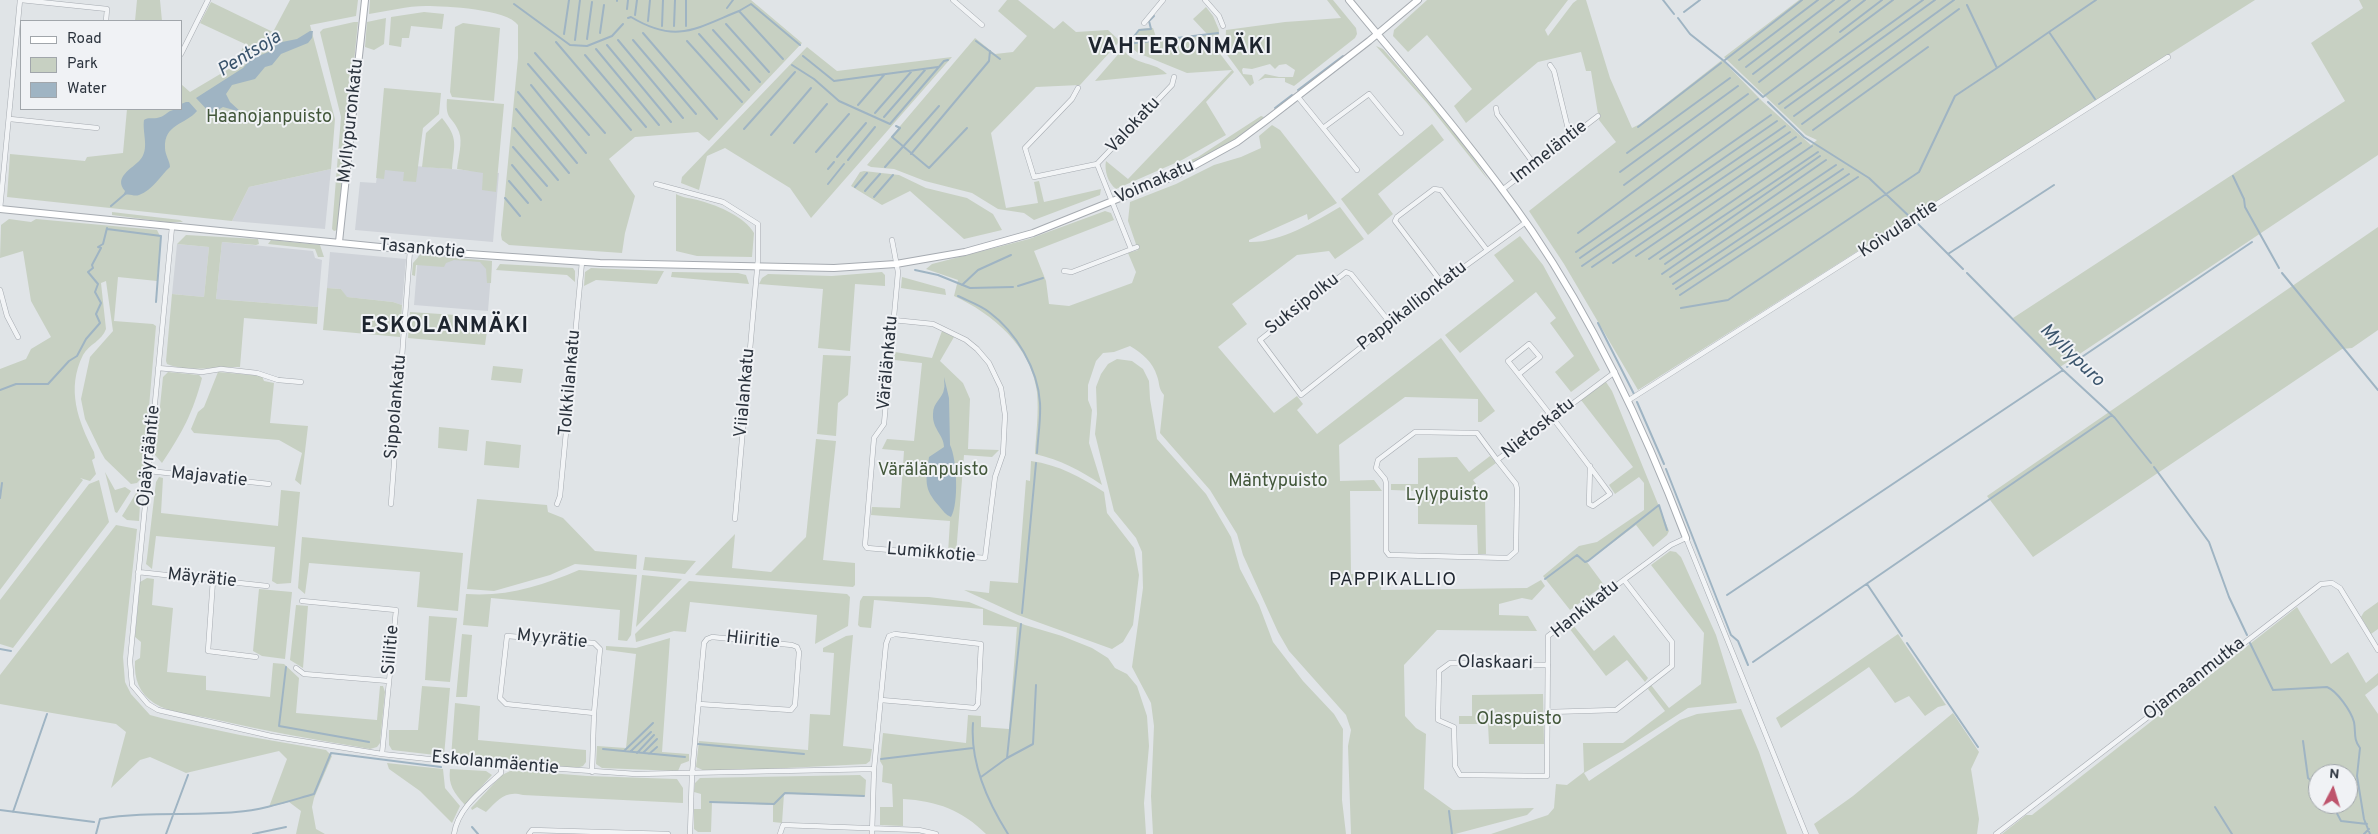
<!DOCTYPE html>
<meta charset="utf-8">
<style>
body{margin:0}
#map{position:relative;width:2378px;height:834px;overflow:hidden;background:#e0e4e7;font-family:Overpass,sans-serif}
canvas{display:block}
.legend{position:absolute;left:20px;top:20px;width:162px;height:90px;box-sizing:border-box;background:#f0f2f5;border:1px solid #a1a6ab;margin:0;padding:6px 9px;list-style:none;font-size:15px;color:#2b333d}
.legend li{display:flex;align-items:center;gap:10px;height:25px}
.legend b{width:25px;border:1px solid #a1a6ab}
.north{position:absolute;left:2308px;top:764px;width:50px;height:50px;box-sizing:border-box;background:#f0f2f5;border:1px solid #a1a6ab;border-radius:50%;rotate:5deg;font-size:14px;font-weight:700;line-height:20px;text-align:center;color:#2b333d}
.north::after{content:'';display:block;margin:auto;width:18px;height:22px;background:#be546c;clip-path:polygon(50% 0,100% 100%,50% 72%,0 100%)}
</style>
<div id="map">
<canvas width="2378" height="834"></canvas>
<ul class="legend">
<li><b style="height:6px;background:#fff"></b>Road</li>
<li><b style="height:14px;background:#c7d0c2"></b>Park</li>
<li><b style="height:14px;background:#9fb4c3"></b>Water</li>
</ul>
<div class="north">N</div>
</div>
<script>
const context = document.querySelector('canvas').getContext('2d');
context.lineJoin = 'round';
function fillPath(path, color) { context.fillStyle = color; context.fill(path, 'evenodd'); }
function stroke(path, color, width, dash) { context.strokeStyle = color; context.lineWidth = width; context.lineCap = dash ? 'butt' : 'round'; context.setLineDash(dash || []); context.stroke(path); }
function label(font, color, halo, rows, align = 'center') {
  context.font = font + ' Overpass,sans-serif'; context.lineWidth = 4; context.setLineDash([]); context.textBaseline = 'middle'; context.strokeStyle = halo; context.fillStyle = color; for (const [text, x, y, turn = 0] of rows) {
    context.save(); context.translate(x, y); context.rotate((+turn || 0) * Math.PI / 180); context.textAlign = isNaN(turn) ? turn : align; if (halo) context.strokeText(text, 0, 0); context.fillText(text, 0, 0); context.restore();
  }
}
fillPath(new Path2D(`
 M379,163L499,173L493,242L355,230L360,182L376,183Z
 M331,169L325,229L232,221L249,187Z
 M222,242L313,251L315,258L322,260L318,307L216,299Z
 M177,244L209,247L204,297L172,294Z
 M330,252L406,259L402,305L393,302L346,297L341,289L327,288Z
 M420,255L492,261L488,311L414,305L418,256Z`), '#cfd3d9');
fillPath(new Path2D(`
 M137,0H160L162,21H135Z
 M290,0H358L356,16L310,25L335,119L331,169L249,187L232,221L7,197L10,154L85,161L87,157L123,153L127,109H181V84L190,92L232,67L245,44L200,23L211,2L273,32Z
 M370,0H751L802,43L709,141L698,132L635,137L609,159L635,196L625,233L622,253L509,245L502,240L501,235L518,58V25C507,9 446,6 426,6C407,6 388,11 369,14Z
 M1007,0H1018L1054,29L1063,21L1076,32L1108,30L1120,41L1080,85L1036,87L991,133L1006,208L1038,203L1034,182L1039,181L1044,202L1101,189L1100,195L1034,220L1024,213L998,209L972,193L925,181L894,169L871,167L867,165L975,38L995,54L1013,52L1027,36L998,11Z
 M1327,0H1333L1356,28L1357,34L1355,38L1294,86L1285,82V78H1265L1258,81L1265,74L1279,77H1293L1295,70L1286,64L1279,65L1275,69L1270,64L1252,69L1243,68L1242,70L1243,74L1252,75L1254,83L1250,86L1225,52L1226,30L1285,22L1341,18Z
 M1427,0H1568L1545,30L1548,36L1573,3L1577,0H1586L1610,78L1632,128L1640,124L1722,60L1762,101L1811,145L1817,140L1806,135L1724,57L1799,0H2255L1638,390L1564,264L1529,211L1616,142L1599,120L1591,71H1586L1581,52L1538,62L1466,123L1454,106L1472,89L1427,35L1408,52L1393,36L1394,30Z
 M2359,0H2378V155L2060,367L2013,318L2345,101L2311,43L2363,8Z
 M1206,7L1213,16L1219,30L1218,51L1234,72L1206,102L1226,135L1182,160L1116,189C1108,183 1104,170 1106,161L1128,179L1232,70L1187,73L1138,53L1127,44L1139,29L1153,28L1157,40L1207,34L1193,19Z
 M424,12L444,14L442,29L411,26L409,38H402L401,47L389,45L391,17Z
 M386,18L384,44L374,50L365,47L367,22Z
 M354,22H358L337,230L334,231L332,229L341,117L320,32L323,29Z
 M463,23L500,28L494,101L452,97L450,92L455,27Z
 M1376,46L1383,49L1440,115L1477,163L1489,181L1427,103Z
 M807,47L837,71L952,57L811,218L790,188L725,148L707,156L699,190L681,183L682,177Z
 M1121,51L1125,52C1136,65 1156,62 1167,74L1095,81Z
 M384,88L441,93L439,114L423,128L416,182L403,181L404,172L385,170L384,179L376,178Z
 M447,99L504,104L496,192L482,190L483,173L457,169C458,158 463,142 459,132C453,116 445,121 447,99Z
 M1261,116L1264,117C1242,140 1154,188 1122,192V190L1198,157Z
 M442,118C459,139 454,144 452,169L422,167L426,133Z
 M1432,124L1444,140L1378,194L1393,214L1368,235L1341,199Z
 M1272,125L1280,130L1337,203L1308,220L1307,214L1249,240V242C1280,243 1314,222 1340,207L1364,239L1335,259L1329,251L1297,255L1232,304L1247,324L1218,347L1274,413L1297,396L1303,404L1297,410L1317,434L1441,338L1495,411L1481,422H1478V399L1405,397L1339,445L1340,481L1374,480L1382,491H1350L1351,574H1382L1381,590L1527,588L1541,580L1545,586L1532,600L1522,598L1499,604V615L1528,616L1537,631L1437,630L1404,665L1405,716L1416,728L1426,734L1424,789L1453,810L1534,808L1527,815L1455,834H1351L1348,746L1351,730L1346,715L1289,651L1278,632L1243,555L1237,534L1210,490L1160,433L1164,395C1158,388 1160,384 1157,376C1153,362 1142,353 1130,346L1114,352L1103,353L1096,361L1088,385V400L1092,410L1089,443L1102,485C1080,470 1061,460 1035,454C1036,434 1039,413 1037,392C1031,346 993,314 954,296L958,280L926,269L932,264L1029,239L1105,211L1111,213L1114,220L1034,251L1046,281L1049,304L1069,306L1132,283L1136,272L1128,253L1138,250L1128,221L1130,202L1176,184L1214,165L1241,157L1261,148L1259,136Z
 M864,171L899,175L926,188L967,198L993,214L1002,230L964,239L910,191L882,205L851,186L860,172Z
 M676,194C682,198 692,198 701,201C719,206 745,217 754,233L752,257L697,256L676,251Z
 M112,212L180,220L183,222H166L112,215Z
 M9,219L31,222L36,219L157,230L161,238L157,281L118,277L114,321L153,324L156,326L143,476L137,483L131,484L105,459L101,452L85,419L81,399L90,357L113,331L106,281L101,283L106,329C102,341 89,344 83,355C66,389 78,421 94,452L95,458L92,460L96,474L90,481L80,478L83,480L0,590V369L26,359L31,349L51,337L31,301L23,251L0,258L1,225Z
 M2378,227V330L2352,348L2342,349L2033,557L1987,496Z
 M186,235L258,239L259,244L256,245L222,242L216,299L318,307L317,324L244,318L240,367C217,366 189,373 167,364L166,361L172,294L204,297L209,247L177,244Z
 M1520,236L1543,265L1600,370L1571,392L1555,372L1574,356L1550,323L1556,318L1536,292L1460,353L1445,335L1514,281L1494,255Z
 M271,240L320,245L324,257H318L315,249L268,244Z
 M420,255L492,261L491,283H487L486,269L480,262L454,260L446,263L444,267L416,265L415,276L412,275L413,263Z
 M500,264L573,268L575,271V282L567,275L496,270Z
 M591,268L664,271L657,284L596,280L584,286L585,272Z
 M672,272L738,273L746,275L749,284L671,277Z
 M882,272L885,275V286L855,284L850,351L818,348L823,289L759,284L762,278L768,274L832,276Z
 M902,277L945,289L946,295L901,288Z
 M327,288L341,289L347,297L393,302L402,305L400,337L323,330Z
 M410,312L456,315L487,331L485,345L408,338Z
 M942,331L954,337L940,361L963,383L970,399L968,449L999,450L992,457L964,455L956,554L948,553L950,521L871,515L872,507L900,508L904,451L882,449L887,439L914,441L922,363L894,360L895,352L932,358Z
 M823,355L851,356L848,395L838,403L836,436L817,434Z
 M1117,359L1132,361L1143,369L1149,381L1150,399L1157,439L1206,494L1231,537L1240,569L1259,605L1273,642L1303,681L1334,714L1343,729L1342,800L1346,834H1153L1151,796L1154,726L1151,703L1132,667L1143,588L1142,552L1136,538L1114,511L1095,434L1097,414L1096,387L1101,374L1108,364Z
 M493,366L523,369L521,383L491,380Z
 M168,372L199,375L202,378C193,413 182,433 162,463L155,455L163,377Z
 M218,372L262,376L264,381L274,383L270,423L308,426L301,485L295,480L302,453L279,440L194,433L191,429L198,412L204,407Z
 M1606,382L1612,391L1669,531L1667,535L1653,547L1636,525L1587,562L1604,585L1570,610L1543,576L1579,546L1597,542L1644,510V483L1639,477L1615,494L1609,485L1633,467L1581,400Z
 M439,427L469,430L467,451L438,448Z
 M816,439L836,441L823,560L855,563V585L853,587L695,575L735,534L732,568L771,572L806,537Z
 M486,441L521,445L519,468L484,465Z
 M1490,456L1496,463L1473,480L1485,496L1486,554H1478L1477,525L1418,524V491L1391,490V484H1418V458L1457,457L1469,472Z
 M1031,461C1059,465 1081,477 1104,492L1107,513L1134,548L1139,575L1133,625L1123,642L1112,649L1018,615L964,590L989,593L990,581L1018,583L1026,480L1030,481Z
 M105,472L115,490L125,487L131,491L117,513L115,512Z
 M159,477L163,478L161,513L278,526L281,490L300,492L291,583L277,584L272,581L275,547L156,536L152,569L146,564L147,558L156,482Z
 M99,480L109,522L13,648L0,644V600L89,484Z
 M141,489L139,521L127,520L122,516L138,490Z
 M477,499L547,505L548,512L563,518L595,551L637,555L636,569L575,564L550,575L494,591L467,589Z
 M116,525L137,529L123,657L125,682L131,694L150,715L165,719L240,735L326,750L332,756L314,798L312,807L316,829L325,834H296L301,811L289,802L269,807L287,759L279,751L186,773L150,757L140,760L111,788L126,732L116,724L0,704V675Z
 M302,537L463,553L458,611L417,607L420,572L309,563L305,594L298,588Z
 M1670,551L1676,552L1681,557L1716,635L1737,703L1688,708L1625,749L1584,773L1589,781L1680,720L1697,714L1741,709L1759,752L1787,834H1491L1548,815L1554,808L1556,784L1567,785L1584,772L1583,743H1623L1665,711L1648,689L1651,685L1669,708L1701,684L1704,633L1651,565Z
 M645,557L696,561L685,574L643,570Z
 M579,570L637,575L631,635L627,641L618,640L620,610L491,598L488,627L463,625L466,594C507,597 541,586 579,570Z
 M642,575L682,579L636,627Z
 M147,578L154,579L152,605L173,608L167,672L206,676V690L270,697L273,663L284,664L299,678L296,713L377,720L380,686H383L385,692L380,743L377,747L370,749C318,740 265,731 213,719C195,715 171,714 154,703C139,693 134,679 135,661L140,658L141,642L135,637L140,582Z
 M689,581L847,594L850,597L848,626L815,644L817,615L690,602L686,632L674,631L636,642L635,634Z
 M259,589L292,592L285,659L262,656L253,651Z
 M863,596L929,597L969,602L1025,625L1062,636L1092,648L1108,658L1115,668L1127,674L1137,686L1147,716L1149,746L1144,803L1146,834H986C962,810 937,801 903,799V826L880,825V807H893L892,784L882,782L883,766L880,761L883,733L966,743L968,715L981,716V727L1009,729L1017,627L983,625V609L874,600L871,628L860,627L858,625L860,601Z
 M2378,602V629L2371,634L2361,617L2364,612Z
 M296,605L308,606L303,668L290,660Z
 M2297,607L2331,664L2348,652L2366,683L2378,673V685L2365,695L2378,714V834H2002L2026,815H2032ZM2318,774H2348V804H2318Z
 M429,616L457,618L450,682L425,680Z
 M1573,625L1594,651L1614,635L1648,678L1645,682L1627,660L1606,676L1569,628Z
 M462,634L472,635L467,697H456Z
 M1898,634L1946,705L1938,707L1925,716L1909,696L1895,703L1869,667L1781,728L1776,718Z
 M853,635L843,746L872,749L870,761L866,764L707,772L696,767L699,741L808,750L810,714L830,715L834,653L823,652V648L846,636Z
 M670,638L662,752L689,754V761L681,764L678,771L602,768L596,764L597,746L626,748L636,654L606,650V646L636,648Z
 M422,686L450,688L444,756L392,750L389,745V730H418Z
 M1543,694L1544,744H1489L1488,724H1459V716H1472V695Z
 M455,703L480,706L478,740L586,750V762L583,766L577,768L451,758Z
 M1953,713L1979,752L1971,769L1979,819L1977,834H1819L1814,824L1853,796Z
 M387,763L443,769L445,788L460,806L452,823L420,791L389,769Z
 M450,769L486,771L492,775L465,805C454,793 448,785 450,769Z
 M512,770L587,776L677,779L683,788V803L523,795C505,790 498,800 486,812L477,807L472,810L471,808L502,775Z
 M860,775L866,780L865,796L784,794L782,823L773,822V805L712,802L711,832H698L694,829V809H701V794L694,792L695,783L700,778Z`), '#c7d0c2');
fillPath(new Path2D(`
 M310,31H313L312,38L308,43L281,54L272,65L265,67L255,79L232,85L226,94L230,102L241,112L223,107L211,114L196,98L243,68L251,59L271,51L277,43L297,39Z
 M186,102H189L197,111C185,125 164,124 165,148C165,155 170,161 170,167C160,176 153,190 139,195C133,197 129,192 123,196L125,191C113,177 132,169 140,160C150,149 142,133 144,120C149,117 151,119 157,118C168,116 166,109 181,109V104Z
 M944,377L949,398L950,445C957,459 959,504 951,517C946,515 943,511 939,506C923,488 926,481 929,457L944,447C944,435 932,429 933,414C933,402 943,398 944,389C945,386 944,381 944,377Z`), '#9fb4c3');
stroke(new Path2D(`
 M1663,0L1674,14
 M617,1V0
 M514,4L570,45L587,46L612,36L623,24
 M727,8L733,0
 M627,9L628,0
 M739,11L751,4L800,45
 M1684,12L1700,0
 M635,15L637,0
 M628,18L631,17C676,44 695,29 739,11L783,59
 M1678,18L1690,34L1724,61L1763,97L1893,0
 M648,21L650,0
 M726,24L769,72
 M662,26L663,0
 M674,26L675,0
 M686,26V0
 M713,30L760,82
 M1840,32L1882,0
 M2049,32L2096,0
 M600,33L604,5
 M643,33L717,119
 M564,34L569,0
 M699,34L749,90
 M587,39L592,2
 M575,40L580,0
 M618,40L683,118
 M633,40L696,114
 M687,41L742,102
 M976,41L1000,59
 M556,42L631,130
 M1127,44L1218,33
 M1128,44L1139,30L1151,29L1149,21L1154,16
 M607,45L671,122
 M596,49L659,125
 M535,53L605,133
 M585,55L646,127
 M803,56L834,81L938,67
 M1725,60L1802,0
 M1739,60L1818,0
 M528,64L589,135
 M792,65L814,79L839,101L890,124L944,61L948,60
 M1746,67L1834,0
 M1997,68L2049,32L2095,99
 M1753,74L1850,0
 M1759,82L1865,0
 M531,85L586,153
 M1298,90L1343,56
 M518,92L577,163
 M1768,102L1804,137L1869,178L1912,219
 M1779,104L1923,0
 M858,105L884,75
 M1275,108L1292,95
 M1785,108L1935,0
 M516,109L569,173
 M875,113L911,72
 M1794,116L1954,0
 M884,117L925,70
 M1802,124L1959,9
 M896,126L900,128L892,137L929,168L967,128
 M1638,127L1721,63
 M514,128L558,180
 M744,129L795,72
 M1813,130L1928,47
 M771,135L811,88
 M794,143L827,104
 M513,147L547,186
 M816,152L849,114
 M1627,153L1730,78
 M911,154L989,61L990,51
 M837,157L866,123
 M848,160L875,127
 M512,165L541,200
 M885,167L939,106
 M828,169L834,162
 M1620,172L1738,86
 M2233,176L2244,199L2245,207L2279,268
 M509,181L528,203
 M828,184L844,164
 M1624,185L1748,94
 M855,187L867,173
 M865,191L880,174
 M874,197L893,175
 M505,198L520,216
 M111,206L125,194
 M1917,223L1963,269
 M107,229L161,236L156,302
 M1578,233L1758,99
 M1576,252L1771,115
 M1948,254L2054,185
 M1636,256L1801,143
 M1580,258L1777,121
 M1649,259L1812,146
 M1660,259L1818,152
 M1613,263L1796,137
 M1665,264L1820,156
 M1582,266L1785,126
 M1592,267L1790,132
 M915,270L938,275L970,288L1013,287
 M1967,273L2063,370L2115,418L2151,463
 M2282,273L2378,390
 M1662,274L1826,160
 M1670,277L1836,165
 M1673,284L1843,169
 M962,285L978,270L1011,255
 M1018,286L1043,278
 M1676,289L1849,174
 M1680,295L1858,177
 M958,296C968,301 980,305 989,312C1016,332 1038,369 1040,403C1041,419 1038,436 1037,453
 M1681,308L1728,300L1919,172L1955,96L1997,68L1967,5
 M1598,323L1634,394
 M2067,367L2252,242
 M0,390L16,384H48L69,361L77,356L86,339L100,323L96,314L101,303L95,292L98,284L88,272L93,268L92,265L101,248L98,247L103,244L107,228
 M1637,402L1664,464
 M2154,467L2209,542L2229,597L2247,635
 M1666,469L1731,635L1738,641L1748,665
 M0,498L2,483
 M1545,579L1577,555L1585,562L1588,561L1659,505L1667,530
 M1867,584L1902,636
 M1727,595L2063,370
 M1022,613L1036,463
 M1907,643L1978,747
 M2250,643L2273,690L2327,687C2337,691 2351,711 2354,722C2356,732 2353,739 2360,748L2357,776L2364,819L2370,834
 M0,649L11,651
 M1753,662L2112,415
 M286,667L279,726L369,742
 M973,723C970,762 987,801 1008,834
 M2303,741L2308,778L2318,786
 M698,744L804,754
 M603,749L685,757
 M624,751L653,723
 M631,751L651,732
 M637,753L654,735
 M643,753L657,739
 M649,754L657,747
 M1007,758L1021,624
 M881,759L973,748
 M981,777L1007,758L1033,744L1036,685
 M710,802L774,804L785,793L864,796
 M2332,804L2341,821L2367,824
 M2215,807L2232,834
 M0,810L94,822
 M1449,811L1452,834
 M13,812L47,714
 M472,827L478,834
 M96,834L100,819C145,811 191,816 236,812C263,810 289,801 314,794L331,753L441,767
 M166,834L188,775
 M253,834L286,827
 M2364,834L2369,829`), '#9fb4c3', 2);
const street = new Path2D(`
 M21,0L107,9L106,21
 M953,0L982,25
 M1205,0L1219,16L1223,26
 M1144,23L1163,0
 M181,54L208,0
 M1550,65L1554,71L1570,137
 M1078,88L1072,99L1025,148L1034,177L1097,164
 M1298,97L1357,170
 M1496,108L1497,114L1534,164
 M10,119L97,128
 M1323,128L1369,94L1401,133
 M656,184L723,202L758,224V259L735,519
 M1502,190L1598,116
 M0,209L20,0
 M172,227L130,661L132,685L148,704L158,710L271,736L382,754L447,761L636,774L874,769
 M892,240L898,272L897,284L884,424L874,438L865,545L867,548L985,558L995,477L1003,454L1005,415L1001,388L989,363L977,349L966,340L933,324L893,320
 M1131,249L1097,164L1172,85L1174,77
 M1064,271L1072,272L1137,247
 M1442,283L1395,221L1397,217L1434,189L1441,190L1487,250
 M0,290L7,316L18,337
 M1391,324L1351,274L1346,272L1260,340L1301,395L1442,283L1526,222
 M158,368L202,372L221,369L257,373L278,380L301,382
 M1519,374L1540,357L1529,344L1508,361C1543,405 1577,449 1610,494L1593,506L1589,504L1590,466
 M1629,400L2168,57
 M1497,460L1477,433L1415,432L1378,460L1376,468L1385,479L1386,483V551L1389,555L1508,558L1516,551L1517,489L1516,484L1497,460L1615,372
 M149,471L269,484
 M391,504L410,250
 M557,504L560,496L582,262
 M138,572L267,586
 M213,580L208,651L256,657
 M302,601L396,610L382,754
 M1548,665L1450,663L1439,671L1438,720L1454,727L1455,766L1460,775L1547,776L1548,636L1671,545L1686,538L1806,834
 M296,668L304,674L389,681
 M1548,712L1616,710L1672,666V642L1624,580
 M592,772L594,713L600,649L594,643L507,636L500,698L506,704L594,713
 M454,834C458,807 483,790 501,773V764
 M529,834L532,830L668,834
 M690,834L692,774L704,643L707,639L712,637L792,645L797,647L799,652L795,705L791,710L699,704
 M780,834L783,825L919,830L936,834
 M872,834L874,769L886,644L889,636L895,634L981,644L978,704L975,708L881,700
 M1996,834L2321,584L2332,583L2340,588L2378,650`);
const secondary = new Path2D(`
 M1349,0C1412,76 1476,150 1532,231C1597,327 1645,430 1686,538
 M0,209L410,250L600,263L834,268L896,264L965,252L1033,233L1177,175L1237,142L1268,119L1369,41L1418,0
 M339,242L365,0`);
stroke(street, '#a6abb1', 5.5);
stroke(secondary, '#a6abb1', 8);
stroke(street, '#f2f4f6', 4.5);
stroke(secondary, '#fff', 6);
label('18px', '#42573a', '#f0f2f5', [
 ["Haanojanpuisto",269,118],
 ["Värälänpuisto",933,471],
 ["Mäntypuisto",1278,482],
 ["Lylypuisto",1447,496],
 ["Olaspuisto",1519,720]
]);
label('18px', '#2b333d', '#f0f2f5', [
 ["Myllypuronkatu",352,121,-84],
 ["Valokatu",1134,126,-47],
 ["Immeläntie",1550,153,-38],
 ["Voimakatu",1155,183,-24],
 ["Koivulantie",1899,230,-33],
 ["Tasankotie",422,250,5],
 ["Suksipolku",1303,305,-38],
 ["Pappikallionkatu",1413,307,-38],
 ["Värälänkatu",889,363,-85],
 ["Tolkkilankatu",571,383,-85],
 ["Viialankatu",746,393,-85],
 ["Sippolankatu",397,407,-85],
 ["Nietoskatu",1539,429,-38],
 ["Ojaäyrääntie",150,456,-84],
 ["Majavatie",209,478,6],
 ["Lumikkotie",931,554,5],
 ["Mäyrätie",202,579,6],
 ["Hankikatu",1586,610,-39],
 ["Myyrätie",552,640,6],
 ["Hiiritie",753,641,6],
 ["Siilitie",392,650,-85],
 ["Olaskaari",1495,664,1],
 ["Ojamaanmutka",2195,680,-38],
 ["Eskolanmäentie",495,764,5]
]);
label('italic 19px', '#3a546c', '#f0f2f5', [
 ["Pentsoja",250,55,-32],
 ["Myllypuro",2071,356,44]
]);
context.letterSpacing = '1px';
label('19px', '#1d242e', '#f0f2f5', [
 ["PAPPIKALLIO",1393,581]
]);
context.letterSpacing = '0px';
context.letterSpacing = '1px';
label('bold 22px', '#1d242e', '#f0f2f5', [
 ["VAHTERONMÄKI",1180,49],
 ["ESKOLANMÄKI",445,328]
]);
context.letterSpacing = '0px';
</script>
